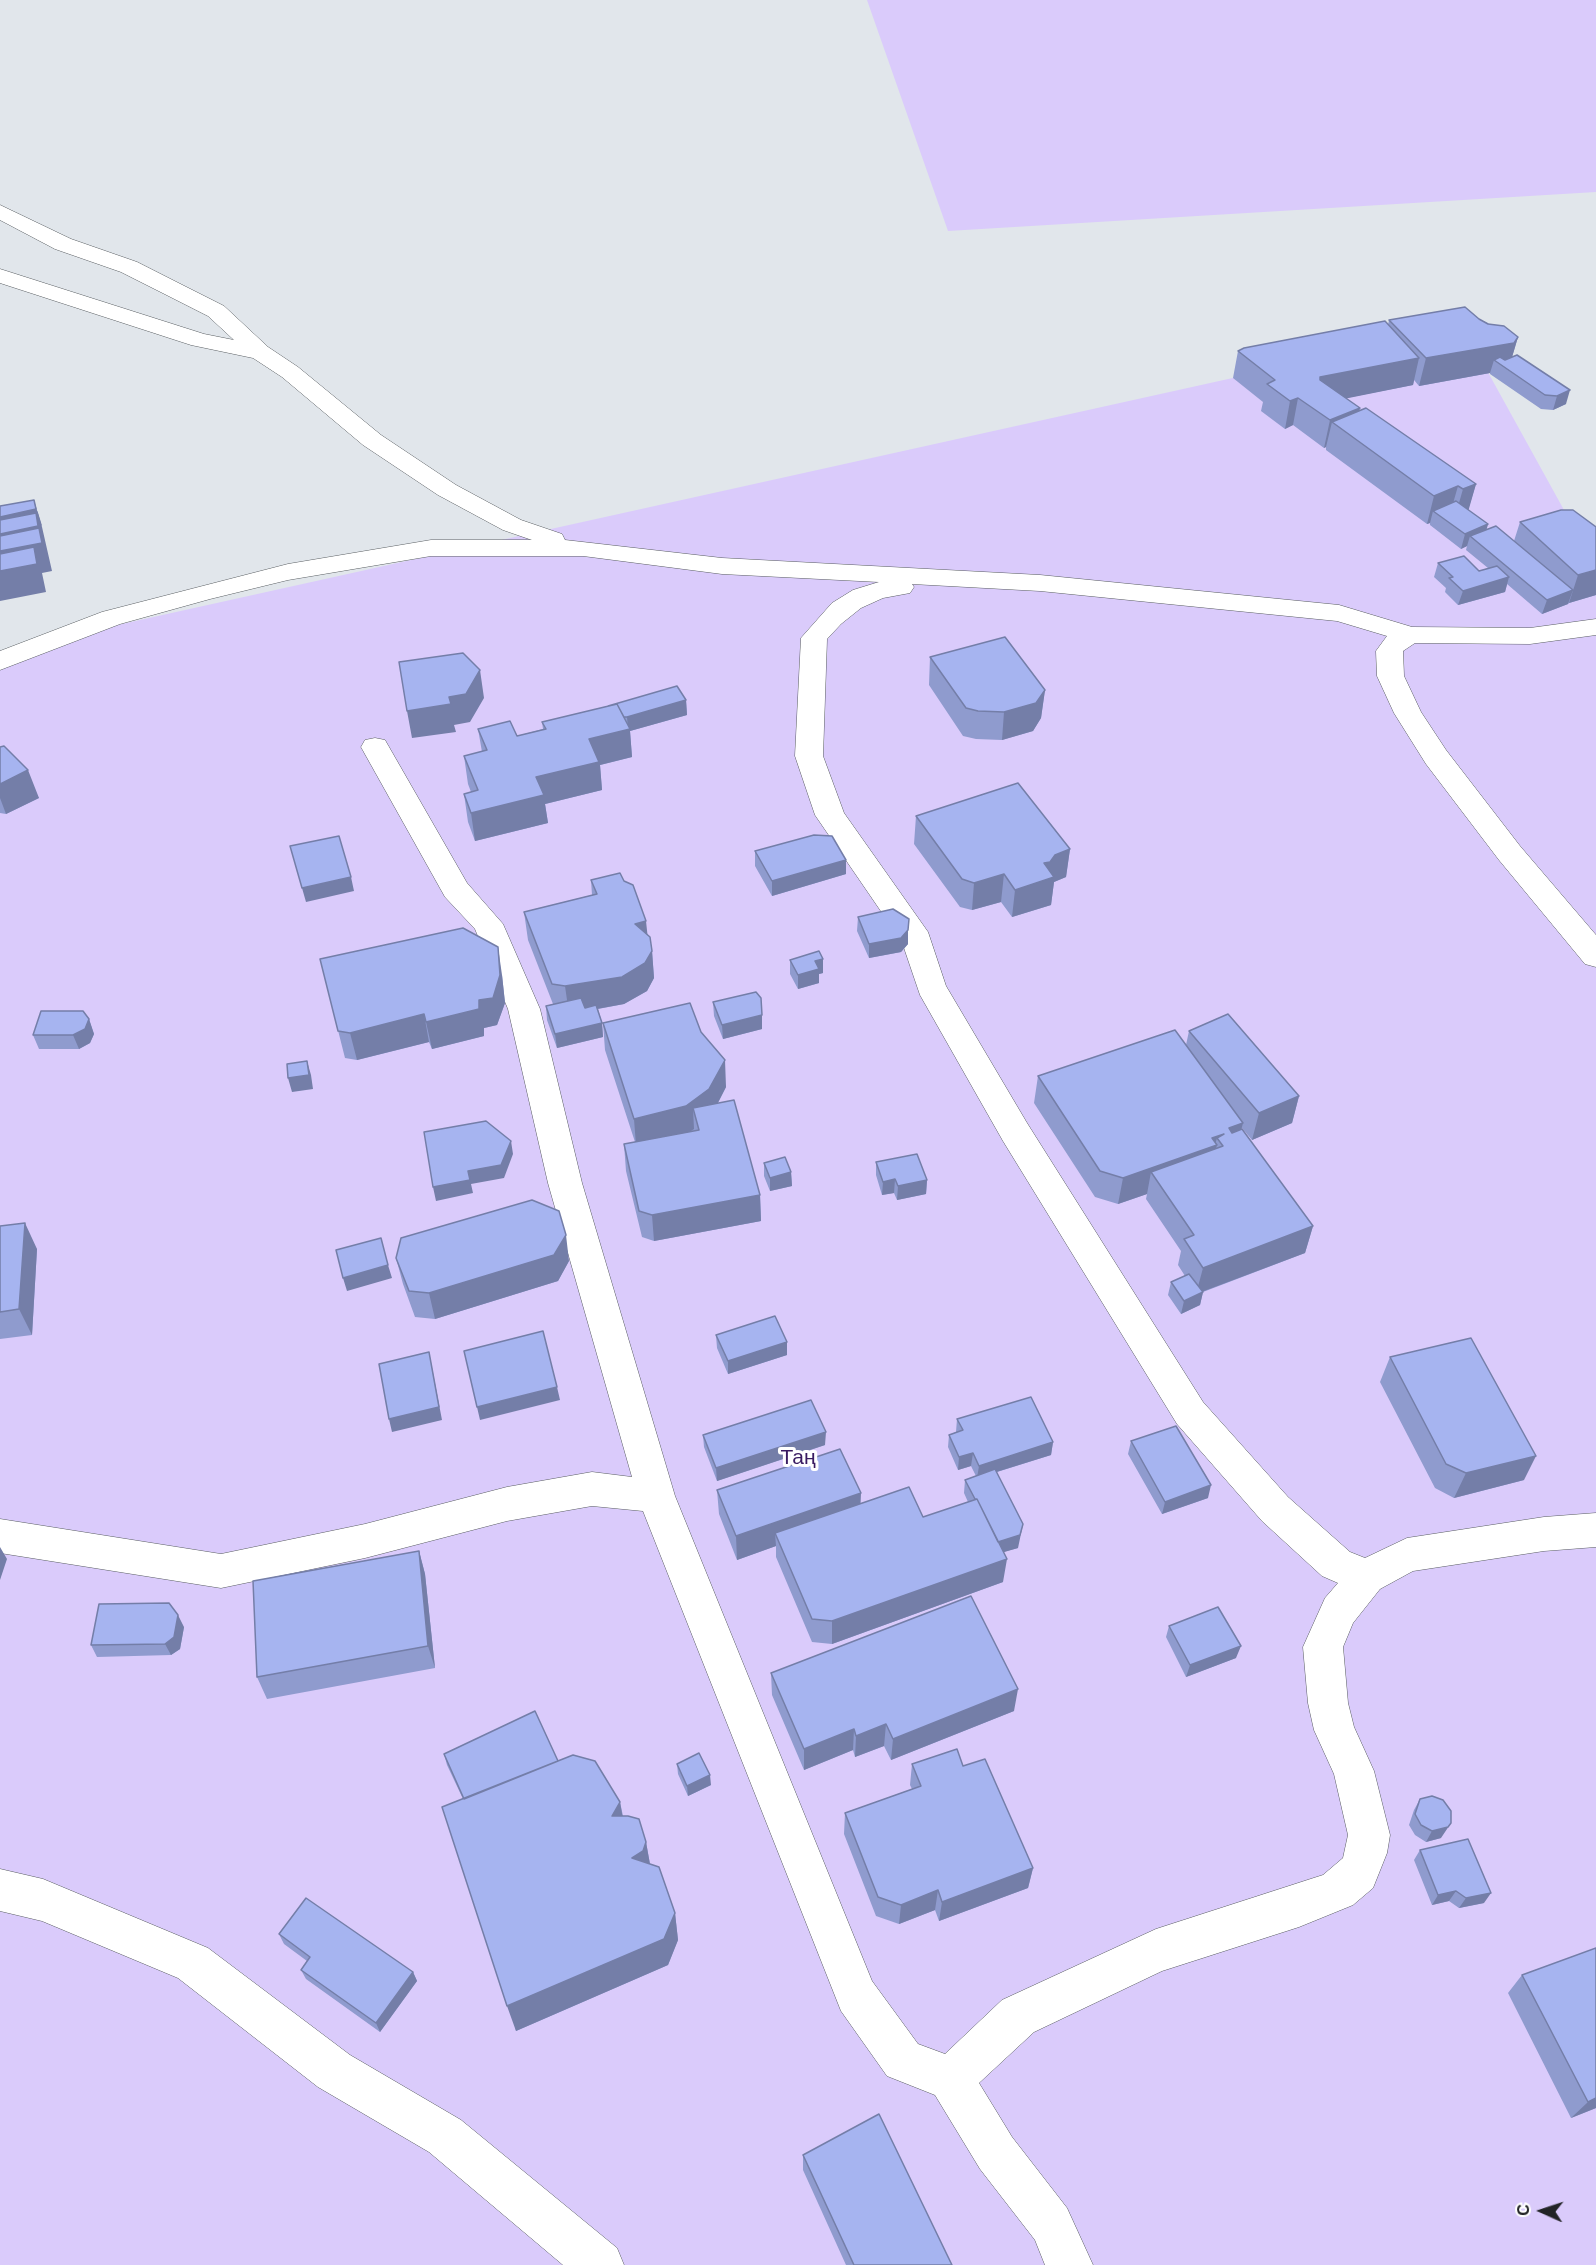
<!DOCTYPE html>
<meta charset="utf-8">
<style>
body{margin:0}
#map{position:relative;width:1596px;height:2265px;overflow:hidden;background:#e1e6eb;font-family:Arial,sans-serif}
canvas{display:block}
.north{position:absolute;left:1512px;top:2181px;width:60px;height:60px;-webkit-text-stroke:4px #fff;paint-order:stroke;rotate:273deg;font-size:16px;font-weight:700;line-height:24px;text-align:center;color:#222426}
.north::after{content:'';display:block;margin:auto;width:21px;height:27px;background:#222426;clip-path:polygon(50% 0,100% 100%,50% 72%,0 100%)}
</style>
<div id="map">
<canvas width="1596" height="2265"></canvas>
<div class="north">С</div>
</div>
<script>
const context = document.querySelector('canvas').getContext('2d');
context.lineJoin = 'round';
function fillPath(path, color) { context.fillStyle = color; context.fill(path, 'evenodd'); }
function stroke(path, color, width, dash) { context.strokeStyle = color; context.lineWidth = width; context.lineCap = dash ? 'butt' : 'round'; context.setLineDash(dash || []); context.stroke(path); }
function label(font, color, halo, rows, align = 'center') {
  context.font = font + ' Arial,sans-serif'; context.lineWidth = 6; context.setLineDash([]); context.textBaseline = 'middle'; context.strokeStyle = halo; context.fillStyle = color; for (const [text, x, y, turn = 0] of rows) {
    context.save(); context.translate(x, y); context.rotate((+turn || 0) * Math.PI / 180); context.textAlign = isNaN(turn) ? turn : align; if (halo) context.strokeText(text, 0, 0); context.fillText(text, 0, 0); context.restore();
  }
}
fillPath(new Path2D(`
 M867,0H1596V192L948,231Z
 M1463,327L1596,568V2265H0V651Z`), '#dacbfb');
const street = new Path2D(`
 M0,205L71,239L137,262L224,306L268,347L298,367L381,435L456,485L521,520L562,534L565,540L722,558L1040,575L1339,605L1412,627L1530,628L1596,619V635L1530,644L1415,643L1403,651L1404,676L1421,712L1446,750L1520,846L1596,935V967L1585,964L1499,860L1426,764L1394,713L1377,676L1376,651L1387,636L1337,621L1040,591L912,584L914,587L910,593L883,598L861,608L841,624L827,639L823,756L844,813L928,932L946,986L1027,1123L1203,1402L1288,1497L1350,1552L1365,1558L1407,1538L1544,1517L1596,1513V1547L1544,1551L1413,1571L1380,1589L1353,1623L1343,1647L1348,1703L1354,1727L1374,1771L1390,1835L1387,1853L1373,1888L1353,1905L1299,1927L1162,1971L1034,2032L979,2083L1012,2137L1067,2208L1093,2265H1045L1035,2240L980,2169L935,2095L887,2076L841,2011L643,1511L592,1506L507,1521L365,1558L221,1588L0,1553V1519L221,1554L365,1524L507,1487L592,1472L632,1477L548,1183L508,1009L475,929L445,897L361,747L365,740L375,738L385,740L467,883L503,924L540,1009L582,1183L675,1496L872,1981L918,2044L945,2054L1002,2000L1156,1929L1323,1875L1343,1858L1348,1835L1334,1774L1314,1730L1308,1703L1303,1647L1325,1598L1338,1583L1322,1576L1262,1521L1177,1424L1003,1141L920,995L902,942L815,815L795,756L801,638L832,603L853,590L879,582L722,574L583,556H431L288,580L210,599L120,624L0,670V651L102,612L288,564L431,540H532L503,530L438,495L363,445L282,377L253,358L191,345L0,283V269L204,334L234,340L208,316L121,272L55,249L0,220Z
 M0,1869L43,1879L208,1948L350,2055L461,2120L617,2248L624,2265H563L429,2152L318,2087L178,1978L42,1921L0,1911Z`);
stroke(street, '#5a5f63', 1);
fillPath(street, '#fff');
fillPath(new Path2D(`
 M1479,319L1518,337L1512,357L1566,404L1553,410L1541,409L1490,374V373L1419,386L1414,380L1413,385L1346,398L1360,410L1476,484L1468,510L1488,524L1486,530L1514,541L1520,522L1561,510L1596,595L1569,603L1568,604L1542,614L1507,584L1505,592L1458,605L1445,592L1446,588L1434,577L1438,563L1479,571L1488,568L1466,550L1467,546L1461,549L1430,525V523L1427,524L1326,450V447L1324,448L1293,425L1285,429L1261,411L1263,402L1233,378L1238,351L1388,325L1389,320Z
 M930,657L1045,690L1041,718L1033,731L1002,740L976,739L963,736L929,685Z
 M686,700L687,715L630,731L632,757L600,765L602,790L545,804L548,823L475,841L468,822L464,794L471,792L468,784L464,756L482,752L478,729L517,736L543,729L542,722Z
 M0,747L39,798L6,814L0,813Z
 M916,816L1070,849L1066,877L1054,882L1051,905L1012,917L1001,902L972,910L960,907L914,844Z
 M755,851L846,860V874L772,896L755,866Z
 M591,880L647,935L652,951L654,978L647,991L624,1004L598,1009L602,1023L603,1037L557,1048L547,1020L546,1006L553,1004L528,940L524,912L592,895Z
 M858,917L908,944L901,952L869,958L857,931Z
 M320,959L502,975L505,1003L497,1025L484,1028V1036L432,1049L429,1042L357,1060L345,1058Z
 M790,960L823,973L819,974V983L798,989L790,974Z
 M713,1002L762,1029L723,1039L714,1016Z
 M89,1019L94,1034L90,1043L79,1049H39L33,1035Z
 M603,1023L701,1032L726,1087L718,1103L760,1195L761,1221L654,1241L642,1237L626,1171L624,1144L635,1142L605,1050Z
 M1189,1031L1299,1096L1292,1123L1252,1140L1242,1128L1241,1130L1313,1226L1305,1253L1203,1292L1200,1305L1181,1314L1168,1295L1171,1282L1185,1276L1178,1265L1181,1251L1146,1199L1147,1194L1118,1204L1095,1197L1034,1103L1038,1076L1186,1045Z
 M876,1162L927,1180L926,1194L897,1200L894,1193L882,1195L876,1175Z
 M764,1163L791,1172L792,1186L770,1191L764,1176Z
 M0,1226L37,1249L32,1335L0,1339Z
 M396,1258L569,1261L558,1281L435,1319L415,1317L403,1284Z
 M716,1335L787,1342V1355L728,1374L717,1348Z
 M1390,1357L1524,1480L1454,1498L1435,1488L1380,1382Z
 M957,1419L1053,1442L1051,1455L997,1472L1018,1548L1003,1552V1582L832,1644L812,1642L776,1557V1546L737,1560L719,1514L717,1490L861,1504L923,1517L968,1502L964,1493L965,1480L976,1476L971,1466L958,1470L948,1447L949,1435L956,1432Z
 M703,1435L825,1445L717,1481L704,1447Z
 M1131,1441L1208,1498L1162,1514L1128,1454Z
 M419,1551L425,1574L435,1668L267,1699L257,1677Z
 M1169,1626L1236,1658L1186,1677L1166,1637Z
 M184,1627L180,1649L171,1655L97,1657L91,1645Z
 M771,1673L1014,1711L891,1760L884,1746L855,1757L853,1750L804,1770L772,1695Z
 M444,1754L558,1761L620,1802L623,1816L646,1842L650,1864L675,1913L678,1940L668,1965L516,2031L463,1799L447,1765Z
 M677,1764L711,1785L688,1796L678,1774Z
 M912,1764L963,1766L1033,1868L1028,1888L939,1921L935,1910L899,1924L876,1916L844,1834L845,1813L912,1789L910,1785Z
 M1420,1799L1441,1838L1426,1842L1415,1835L1409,1825L1414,1810Z
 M1420,1850L1484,1903L1459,1908L1449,1901L1432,1905L1414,1860Z
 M279,1934L413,1972L417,1981L380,2032L306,1979L301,1970L307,1961L284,1944Z
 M1596,1948V2108L1571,2118L1508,1993L1522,1975Z
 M803,2155L952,2265H846L803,2170Z`), '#8f9bce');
fillPath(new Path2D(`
 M1518,337L1510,364L1506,370L1507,368L1494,360L1490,373L1419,386L1426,358Z
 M1419,358L1413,385L1314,405L1320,377Z
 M1570,390L1566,404L1553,410L1557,396Z
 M1298,398L1293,425L1285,429L1290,401Z
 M1360,408L1354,436L1332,422L1326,447L1324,448L1330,420Z
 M1476,484L1468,512L1455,517L1463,489Z
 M1458,486L1450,514L1433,511L1430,523L1427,524L1434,496Z
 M34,500L42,527L52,571L42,573L46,592L0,601V517Z
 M1488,524L1484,539L1470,536L1467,546L1461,549L1465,534Z
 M1596,570V595L1569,603L1578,575Z
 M1509,577L1505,592L1458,605L1463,591Z
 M1573,590L1568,604L1542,614L1547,600Z
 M480,670L484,698L470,722L454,725L456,732L412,738L407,711L449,697Z
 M1045,690L1041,718L1033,731L1002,740L1004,712Z
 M686,700L687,715L630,731L632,757L600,765L602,790L545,804L548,823L475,841L471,813L589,739L628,729L627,717Z
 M28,770L39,798L6,814L0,798V784Z
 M1070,849L1066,877L1054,882L1051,905L1012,917L1015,890L1055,855Z
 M846,860V874L772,896V881Z
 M1004,874L1001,902L972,910L974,883Z
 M351,877L354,891L306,902L302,888Z
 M646,921L649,949L635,924Z
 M908,930V944L901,952L869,958V944Z
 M498,947L502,975L505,1003L497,1025L484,1028V1036L432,1049L426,1022L479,1000Z
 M652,951L654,978L647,991L624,1004L569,1014L565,986Z
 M823,959V973L819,974V983L798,989V975L815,961Z
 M424,1014L429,1042L357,1060L350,1033Z
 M762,1015V1029L723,1039L722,1025Z
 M89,1019L94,1034L90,1043L79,1049L73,1035Z
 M602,1023L603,1037L557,1048L555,1034Z
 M725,1060L726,1087L711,1116L693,1108L694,1129L688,1133L636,1145L634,1119Z
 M307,1061L311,1075L313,1089L292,1092L288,1078Z
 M1299,1096L1292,1123L1252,1140L1259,1113Z
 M1243,1123L1236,1150L1229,1128Z
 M1224,1134L1217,1138L1215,1145H1217L1210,1171L1151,1172L1147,1194L1118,1204L1123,1178L1212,1138Z
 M511,1141L513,1154L504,1178L471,1184L473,1193L436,1201L433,1187L468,1171Z
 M791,1172L792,1186L770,1191V1178Z
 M895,1179L894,1193L882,1195L883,1182Z
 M927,1180L926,1194L897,1200L898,1186Z
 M760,1195L761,1221L654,1241L652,1215Z
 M25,1223L37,1249L32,1335L19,1309Z
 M1313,1226L1305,1253L1196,1294L1203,1268Z
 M566,1235L569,1261L558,1281L435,1319L429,1293Z
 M388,1265L392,1278L347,1291L343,1278Z
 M1203,1292L1200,1305L1181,1314L1184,1301Z
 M787,1342V1355L728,1374V1361Z
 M429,1352L442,1420L392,1432L389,1419Z
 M557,1387L560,1400L480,1420L477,1407Z
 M826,1432L825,1445L717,1481L716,1468Z
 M1053,1442L1051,1455L977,1478L979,1466Z
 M973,1453L971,1466L958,1470L959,1457Z
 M1536,1456L1524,1480L1454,1498L1466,1473Z
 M1211,1485L1208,1498L1162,1514L1165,1502Z
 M861,1493L860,1517L775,1533L776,1546L737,1560L736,1536Z
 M1023,1524L1018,1548L994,1555L996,1543Z
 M0,1547L7,1559L0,1580Z
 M419,1551L425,1574L435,1668L428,1646Z
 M1007,1559L1003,1582L832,1644V1621Z
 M178,1615L184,1627L180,1649L171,1655L165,1644Z
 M1241,1646L1236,1658L1186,1677L1190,1665Z
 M1018,1689L1014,1711L891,1760L893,1739Z
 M886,1724L884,1746L855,1757L856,1736Z
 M854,1729L853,1750L804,1770V1749Z
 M710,1775L711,1785L688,1796L687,1786Z
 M620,1802L625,1831L612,1816Z
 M1451,1823L1441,1838L1426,1842L1432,1831Z
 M646,1842L651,1870L632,1858Z
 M1033,1868L1028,1888L939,1921L942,1902Z
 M938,1890L935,1910L899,1924L901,1905Z
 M1456,1891L1449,1901L1432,1905L1438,1895Z
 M1491,1893L1484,1903L1459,1908L1466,1898Z
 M675,1913L678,1940L668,1965L516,2031L507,2006Z
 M413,1972L417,1981L380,2032L376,2023Z
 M1596,2098V2108L1571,2118L1588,2102Z`), '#747ea8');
const building = new Path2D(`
 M1465,307L1479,319L1488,324L1504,326L1518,337L1514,343L1426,358L1389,320Z
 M1385,321L1419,358L1320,377V380L1360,408L1330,420L1298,398L1290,401L1267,384L1275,380L1238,351L1244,348Z
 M1517,355L1570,390L1557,396L1545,395L1494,360L1500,357L1505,360Z
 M1366,408L1476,484L1463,489L1458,486L1434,496L1332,422Z
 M34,500L36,509L0,517V506Z
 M1456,501L1488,524L1465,534L1433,511Z
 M1561,510H1573L1596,527V570L1578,575L1520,522Z
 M37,512L41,525L36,513L0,520V519Z
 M36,513L38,526L0,534V520Z
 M1496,526L1573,590L1547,600L1470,536Z
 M39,528L42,543L0,551V536Z
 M34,547L37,564L0,571V554Z
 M1464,556L1479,571L1497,566L1509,577L1463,591L1449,578L1453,577L1438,563Z
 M1005,637L1045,690L1036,703L1004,712L978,711L966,708L930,657Z
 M463,653L480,670L466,694L449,697L451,704L407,711L399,662Z
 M677,686L686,700L627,717H624L617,704L608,706Z
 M617,704L630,729L589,739L599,762L536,777L544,795L471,813L464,794L478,790L464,756L487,750L478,729L510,721L517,736L546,729L542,722Z
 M4,746L28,770L0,784V747Z
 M1018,783L1070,849L1055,855L1050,862L1044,863L1054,877L1015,890L1004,874L974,883L962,879L916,816Z
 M814,835L832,836L846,860L772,881L755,851Z
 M339,836L351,877L302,888L290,846Z
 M620,873L624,881L633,885L646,921L635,924L650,937L652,951L645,963L622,977L565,986L552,984L524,912L597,894L591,880Z
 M893,909L909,919L908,930L901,938L869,944L858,917Z
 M463,928L498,947L500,975L493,998L479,1000V1009L426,1022L424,1014L350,1033L338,1031L320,959Z
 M819,951L823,959L815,961L819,969L798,975L790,960Z
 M756,992L761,998L762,1015L722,1025L713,1002Z
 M581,998L585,1008L596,1005L602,1023L555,1034L546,1006Z
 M690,1003L701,1032L725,1060L709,1089L686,1106L634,1119L603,1023Z
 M41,1011H83L89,1019L85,1029L73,1035H33Z
 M1228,1014L1299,1096L1259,1113L1189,1031Z
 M1175,1030L1243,1123L1229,1128L1232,1133L1242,1129L1313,1226L1203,1268L1184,1239L1194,1235L1151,1172L1223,1146L1217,1138L1224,1134L1212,1138L1217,1145L1123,1178L1100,1171L1038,1076Z
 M307,1061L309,1075L288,1078L287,1064Z
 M734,1100L760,1195L652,1215L639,1211L624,1144L699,1130L693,1108Z
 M486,1121L511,1141L501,1165L468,1171L470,1180L433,1187L424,1132Z
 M917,1154L927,1180L898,1186L895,1179L883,1182L876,1162Z
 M785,1157L791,1172L770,1178L764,1163Z
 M532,1200L559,1211L566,1235L554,1255L429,1293L409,1291L396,1258L401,1238Z
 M25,1223L19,1309L0,1312V1226Z
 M381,1238L388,1265L343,1278L336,1250Z
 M1189,1274L1203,1292L1184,1301L1171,1282Z
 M775,1316L787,1342L728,1361L716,1335Z
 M543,1331L557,1387L477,1407L464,1351Z
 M1471,1338L1536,1456L1466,1473L1446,1464L1390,1357Z
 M429,1352L439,1407L389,1419L379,1364Z
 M1031,1397L1053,1442L979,1466L973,1453L959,1457L949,1435L963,1430L957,1419Z
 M811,1400L826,1432L716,1468L703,1435Z
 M1176,1426L1211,1485L1165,1502L1131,1441Z
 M840,1449L861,1493L736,1536L717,1490Z
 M995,1469L1023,1524L1020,1535L998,1542L977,1499H975L965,1480Z
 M909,1487L923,1517L977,1499L1007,1559L832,1621L812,1619L775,1533Z
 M419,1551L428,1646L257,1677L253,1581Z
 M971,1596L1018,1689L893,1739L886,1724L856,1736L854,1729L804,1749L771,1673Z
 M169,1603L178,1615L174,1637L165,1644L91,1645L99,1604Z
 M1218,1607L1241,1646L1190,1665L1169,1626Z
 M535,1711L558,1761L464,1799L444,1754Z
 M957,1749L963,1766L985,1759L1033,1868L942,1902L938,1890L901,1905L878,1897L845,1813L921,1786L912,1764Z
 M699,1753L710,1775L687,1786L677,1764Z
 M573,1755L595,1761L620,1802L612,1816H628L639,1819L646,1842L643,1851L632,1858L659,1867L675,1913L664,1939L507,2006L442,1807Z
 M1432,1796L1443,1800L1451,1811V1823L1448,1827L1432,1831L1421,1825L1415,1814L1420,1799Z
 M1468,1839L1491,1893L1466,1898L1456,1891L1438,1895L1420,1850Z
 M306,1898L413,1972L376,2023L301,1970L310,1957L279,1934Z
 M1596,1948V2098L1588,2102L1522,1975Z
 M879,2114L952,2265H854L803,2155Z`);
fillPath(building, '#a6b4f0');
stroke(building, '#747ea8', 1.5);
label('21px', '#391b61', '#fff', [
 ["Таң",798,1458]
]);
</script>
